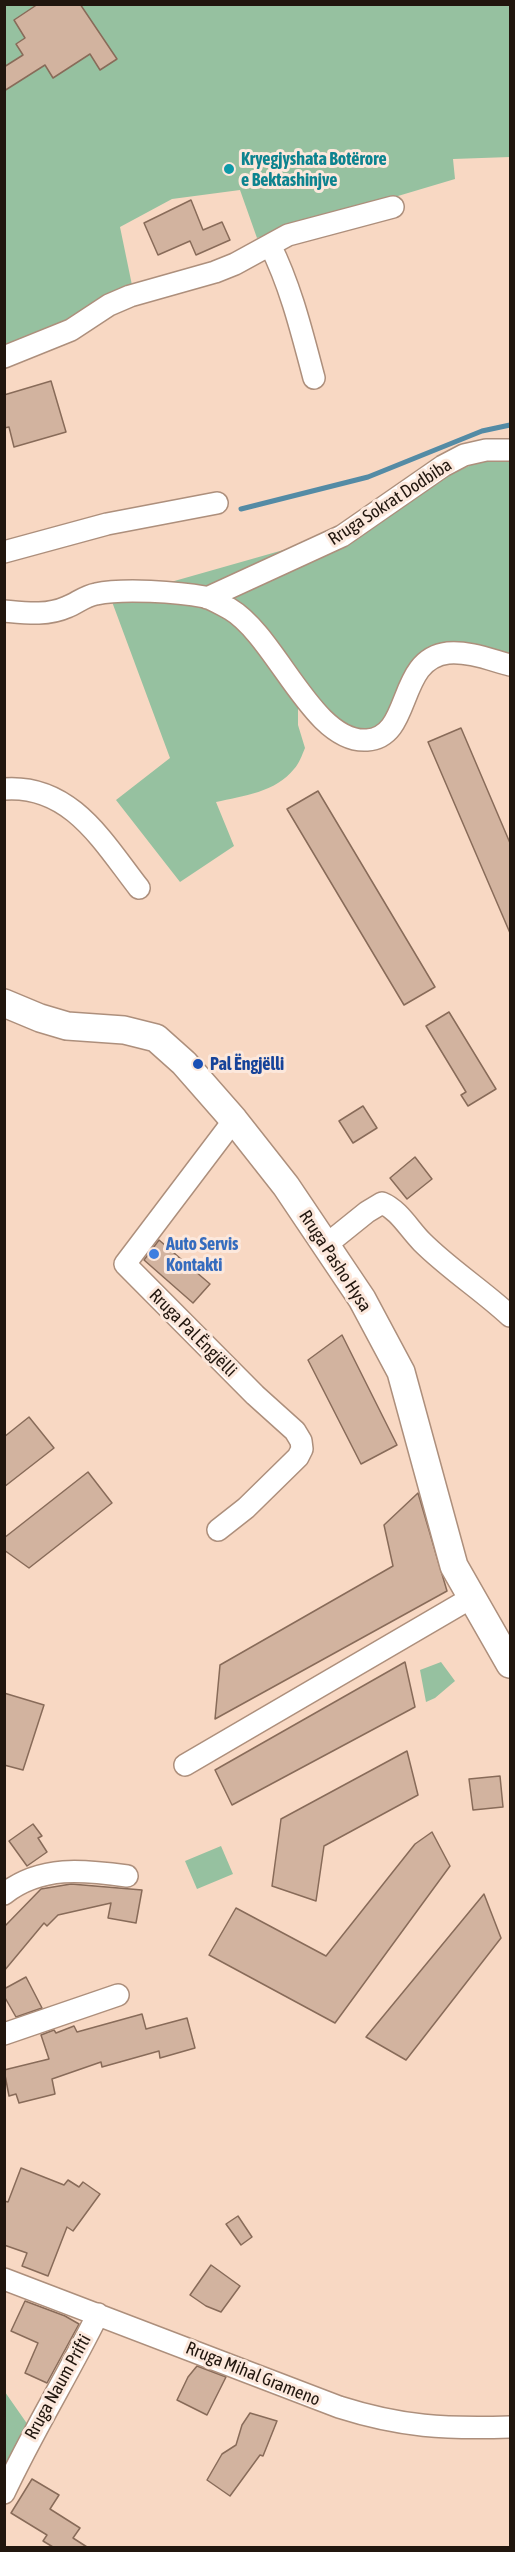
<!DOCTYPE html>
<meta charset="utf-8">
<style>
body{margin:0}
#map{position:relative;width:515px;height:2552px;overflow:hidden;background:#f8d8c3;font-family:"Asap Condensed",sans-serif}
canvas{display:block}
.frame{position:absolute;inset:0;border:6px solid #21160e;pointer-events:none}
</style>
<div id="map">
<canvas width="515" height="2552"></canvas>
<div class="frame"></div>
</div>
<script>
const context = document.querySelector('canvas').getContext('2d');
context.lineJoin = 'round';
function fillPath(path, color) { context.fillStyle = color; context.fill(path, 'evenodd'); }
function stroke(path, color, width, dash) { context.strokeStyle = color; context.lineWidth = width; context.lineCap = dash ? 'butt' : 'round'; context.setLineDash(dash || []); context.stroke(path); }
function label(font, color, halo, rows, align = 'center') {
  context.font = font + ' "Asap Condensed",sans-serif'; context.lineWidth = 6; context.setLineDash([]); context.textBaseline = 'middle'; context.strokeStyle = halo; context.fillStyle = color; for (const [text, x, y, turn = 0] of rows) {
    context.save(); context.translate(x, y); context.rotate((+turn || 0) * Math.PI / 180); context.textAlign = isNaN(turn) ? turn : align; if (halo) context.strokeText(text, 0, 0); context.fillText(text, 0, 0); context.restore();
  }
}
fillPath(new Path2D(`
 M4,5H510V157L453,159L455,179L257,238L240,190L172,199L120,227L133,290L31,339L5,348Z
 M510,447V665L447,653L407,691L367,740L298,702V725L305,748C302,755 299,764 294,769C276,792 243,796 216,802L234,846L180,882L116,800L170,758L111,599L294,547Z
 M441,1662L455,1681L435,1698L426,1702L420,1670Z
 M221,1846L233,1874L197,1889L185,1861Z
 M5,2392L28,2425L5,2471Z`), '#96c1a0');
stroke(new Path2D(`
 M241,509L368,477L482,431L510,425`), '#548ba5', 5);
const building = new Path2D(`
 M38,4H80L117,59L100,70L90,54L53,78L45,65L4,91V67L23,55L16,44L25,38L14,20Z
 M191,200L203,230L222,222L230,240L196,255L190,241L158,255L144,223Z
 M51,381L66,432L14,447L9,427L4,428V395Z
 M461,728L510,843V933L428,742Z
 M318,791L435,987L404,1005L287,809Z
 M449,1012L496,1089L468,1106L461,1095L466,1092L426,1026Z
 M363,1106L377,1128L353,1143L339,1121Z
 M415,1157L432,1179L407,1199L390,1178Z
 M159,1240L210,1284L193,1303L144,1260Z
 M342,1335L397,1445L361,1464L308,1360Z
 M29,1417L54,1448L4,1487V1437Z
 M88,1472L112,1503L29,1568L4,1550V1538Z
 M418,1493L447,1591L215,1719L220,1665L393,1566L384,1525Z
 M405,1662L415,1707L232,1805L215,1770Z
 M4,1693L44,1705L23,1770L4,1765Z
 M407,1751L418,1795L324,1846L316,1901L272,1886L281,1819Z
 M500,1776L503,1807L473,1810L469,1779Z
 M33,1824L42,1836L38,1838L47,1852L27,1866L9,1841Z
 M432,1832L450,1866L335,2023L209,1955L236,1908L326,1956L415,1844Z
 M71,1884L142,1890L136,1923L108,1918L111,1903L58,1915L47,1926L44,1923L4,1971V1927L41,1889Z
 M484,1894L501,1938L406,2060L366,2037Z
 M26,1977L42,2008L16,2017L4,1996V1989Z
 M142,2014L146,2029L187,2018L195,2048L160,2058L159,2051L102,2067L101,2062L52,2079L55,2094L19,2103L16,2094L9,2096L4,2070L49,2059L41,2035L54,2030L56,2033L74,2026L77,2032Z
 M21,2168L64,2185L68,2180L79,2187L83,2182L100,2194L73,2231L67,2227L48,2276L22,2266L27,2253L4,2245V2201L8,2202Z
 M238,2216L252,2237L241,2245L226,2224Z
 M211,2265L240,2286L221,2312L206,2306L190,2295Z
 M25,2301L65,2316L79,2324L47,2383L25,2373L38,2343L11,2331Z
 M197,2366L226,2377L207,2415L177,2400L188,2377Z
 M250,2413L277,2421L263,2456L260,2455L230,2496L207,2480L222,2454L236,2445L242,2425Z
 M32,2479L59,2495L50,2509L80,2528L73,2538L87,2547H53L43,2541L47,2535L11,2513Z`);
fillPath(building, '#d2b39f');
stroke(building, '#886b59', 1.5);
const minor = new Path2D(`
 M270,245C291,287 302,333 314,378
 M4,357L71,330L109,305L130,296L215,272L235,264L288,235L393,207
 M4,552L107,524L217,503
 M207,598L342,536L443,466L464,455L486,450H510
 M4,611C26,613 47,616 67,607C77,603 85,596 96,594C123,588 178,592 205,597C213,599 222,605 230,609C277,637 313,744 367,740C413,737 396,659 448,653C468,651 491,660 510,665
 M4,789C71,784 103,842 139,888
 M326,1245L367,1212L382,1203C399,1210 409,1229 422,1242C449,1269 482,1290 510,1316
 M218,1530L246,1508L298,1457L302,1449L301,1441L295,1431L255,1395L125,1264L234,1120
 M185,1765L471,1598
 M4,1894C41,1865 84,1870 127,1876
 M4,2034L118,1995
 M4,2279L339,2407C402,2427 445,2429 510,2427
 M4,2493C33,2431 68,2375 98,2314`);
const major = new Path2D(`
 M4,1003L40,1018L67,1026L124,1030L156,1038L184,1063L234,1120L286,1186L362,1299L401,1372L454,1566L510,1664`);
stroke(minor, '#ad8f7c', 24);
stroke(major, '#ad8f7c', 30);
stroke(minor, '#fff', 21);
stroke(major, '#fff', 27);
for (const [x, y, r, color] of [
 [229,169,6,"#0f9aa8"],
 [198,1064,6,"#1a4fb4"],
 [154,1254,6,"#3f7fe0"]
]) { const dot = new Path2D(); dot.arc(x, y, r, 0, 2 * Math.PI); context.fillStyle = color; context.fill(dot); stroke(dot, '#fce8dc', 2); }
label('bold 18px', '#0d838f', '#fce8dc', [
 ["Kryegjyshata Botërore",241,159],
 ["e Bektashinjve",241,180]
], 'left');
label('18px', '#21160e', '#fce8dc', [
 ["Rruga Sokrat Dodbiba",390,502,-33],
 ["Rruga Pasho Hysa",335,1261,57],
 ["Rruga Pal Ëngjëlli",193,1333,45],
 ["Rruga Mihal Grameno",253,2374,22],
 ["Rruga Naum Prifti",58,2387,-61]
]);
label('bold 18px', '#164399', '#fce8dc', [
 ["Pal Ëngjëlli",210,1064]
], 'left');
label('bold 18px', '#366cbe', '#fce8dc', [
 ["Auto Servis",166,1244],
 ["Kontakti",166,1265]
], 'left');
</script>
